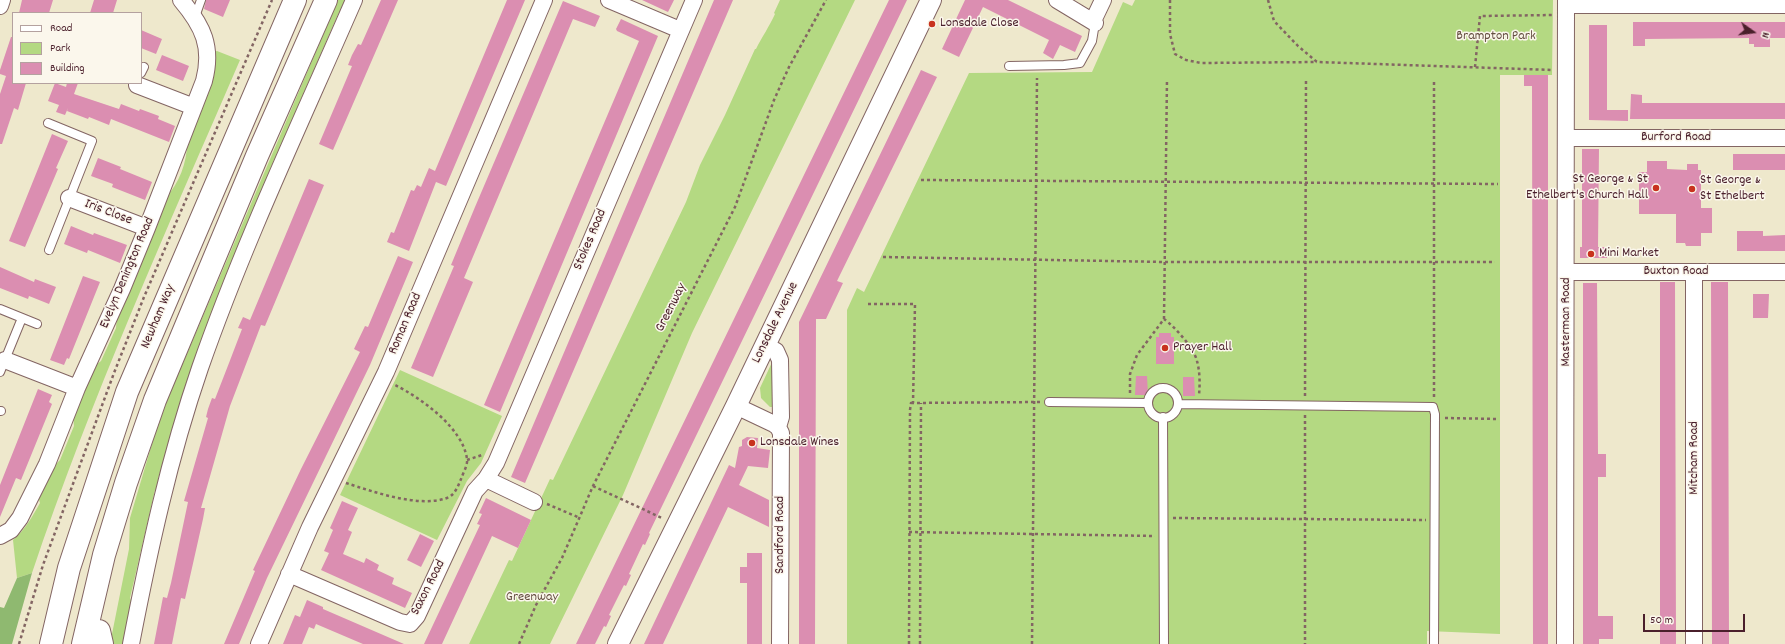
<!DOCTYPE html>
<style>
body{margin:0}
#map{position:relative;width:1785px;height:644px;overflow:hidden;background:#eee8cc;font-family:Dekko,sans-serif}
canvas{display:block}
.legend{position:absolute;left:12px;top:12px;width:130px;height:72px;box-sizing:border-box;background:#fbf7ec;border:1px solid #b4a19f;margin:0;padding:5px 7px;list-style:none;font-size:12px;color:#4a1f2b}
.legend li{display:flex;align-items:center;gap:8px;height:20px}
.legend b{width:20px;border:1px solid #b4a19f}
.north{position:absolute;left:1733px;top:12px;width:40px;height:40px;-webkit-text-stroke:3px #fbf7ec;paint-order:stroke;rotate:104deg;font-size:11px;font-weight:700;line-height:16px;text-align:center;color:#4a1f2b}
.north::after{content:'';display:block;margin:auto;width:14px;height:18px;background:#4a1f2b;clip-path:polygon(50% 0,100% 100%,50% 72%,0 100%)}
.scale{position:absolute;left:1643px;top:614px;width:102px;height:18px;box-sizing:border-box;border:2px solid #4a1f2b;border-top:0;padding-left:5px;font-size:12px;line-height:14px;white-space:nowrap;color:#4a1f2b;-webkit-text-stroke:3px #fbf7ec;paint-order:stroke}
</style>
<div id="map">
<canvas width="1785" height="644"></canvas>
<ul class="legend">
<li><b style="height:5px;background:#fff"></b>Road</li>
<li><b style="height:11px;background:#b4d982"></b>Park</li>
<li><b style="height:11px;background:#db8eb1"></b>Building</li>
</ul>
<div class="north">N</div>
<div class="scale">50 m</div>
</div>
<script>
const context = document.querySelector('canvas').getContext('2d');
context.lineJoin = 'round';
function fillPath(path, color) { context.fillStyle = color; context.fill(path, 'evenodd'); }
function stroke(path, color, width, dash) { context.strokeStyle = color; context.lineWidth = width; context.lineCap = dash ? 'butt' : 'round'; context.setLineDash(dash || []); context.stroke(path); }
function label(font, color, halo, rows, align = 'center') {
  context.font = font + ' Dekko,sans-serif'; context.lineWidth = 3; context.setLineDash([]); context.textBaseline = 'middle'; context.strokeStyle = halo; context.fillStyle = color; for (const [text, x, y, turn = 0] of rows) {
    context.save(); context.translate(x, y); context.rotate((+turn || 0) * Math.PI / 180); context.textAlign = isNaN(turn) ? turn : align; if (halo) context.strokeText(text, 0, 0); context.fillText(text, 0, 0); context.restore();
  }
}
fillPath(new Path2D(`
 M338,0H345L344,2L348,5L345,13L339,12L278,152L281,155L279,161L274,160L220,292L223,296L221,301H216L193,365L158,479L162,483L160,489L155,490L130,598L134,608L127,644H110L129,549L130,518L154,437L181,362L183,363Z
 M780,0H855L692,333L623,495L550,644H469L509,560L512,561L550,479L553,480L686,202L700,165L725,115L755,49H756C762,37 769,27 775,14L774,13Z
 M1135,0H1553L1552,75H1500V634L1427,631V644H847V310L857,288L864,292L969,73L1092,72L1123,2L1132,6Z
 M217,51L240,60C167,229 91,398 32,573L17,578L13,540C25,530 32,517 40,503L38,496L52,468L60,460L74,426L73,414L92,368L101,361L116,328L117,316L166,197C179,184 187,162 187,144L214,52Z
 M774,358L777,407H770L761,398L760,388Z
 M400,370L502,416L481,463L467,481L437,540L340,495Z`), '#b4d982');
fillPath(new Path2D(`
 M32,573L12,644H0V607L4,608L17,578Z`), '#8fb970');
fillPath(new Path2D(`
 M22,0H53L49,13H19Z
 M94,0H117L113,13H90Z
 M206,0H230L223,17L204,9Z
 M381,0H398L333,150L319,144L352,66L348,65L352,55L358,44L361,45Z
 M507,0H525L446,186L436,182L409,251L387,242L391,232L394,233L411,190L414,191L417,185L421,187L429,168L435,171Z
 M642,0H674L668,12Z
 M714,0H733L525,483L511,477Z
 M889,0H907L649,533L650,534L645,545L643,544L629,574L631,575L626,586L624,585L609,615L611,616L606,627L604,626L595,644H576Z
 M965,0H1008L1082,36L1075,52L1060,45L1053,59L1043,53L1049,40L983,7L959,57L942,49Z
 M563,1L600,16L595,27L573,19L464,278L473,282L433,377L411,368L454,266L451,265L475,207Z
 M621,19L658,36L500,412L484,405L639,41L617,31L616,29Z
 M1633,22H1785V38H1770V47H1754V44H1749V38L1645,39V46H1633Z
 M1589,25H1607V110H1628V121L1589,120Z
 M141,30L162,39L156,54L141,48Z
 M11,37H13V83H26L18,110L14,108L2,144H0V94L6,76L0,74V70Z
 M162,55L189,66L183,81L156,70Z
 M921,70L937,77L837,281L843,283L826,319H816L815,644H799V322Z
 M1524,75H1548V644H1533L1532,86H1524Z
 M55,83L66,87L67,83H78L74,94L119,109L121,104L139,111L140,109L159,116L158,119L175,126L169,142L111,119L109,125L89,117L88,119L67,111L68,108L65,115L56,112L59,105L48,101Z
 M1631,94L1642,95V103H1785V119H1630Z
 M52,134L68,141L56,168L58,169L25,247L9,241Z
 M1582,149H1599L1598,247H1607V258H1580V247H1582Z
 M1733,154H1785V170H1733Z
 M98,158L121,167L120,169L152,182L145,200L112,187L113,184L91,176Z
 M1647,161H1667V169L1687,170V164H1698V170H1701V208H1712V233H1701V246H1686L1685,243H1676V214H1639V172H1647Z
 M309,179L324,185L265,326L261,325L230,406L201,508H205L203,519L185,599L181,598L172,644H154L163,597L167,598L171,583L188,502L184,501L208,418L206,417L208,409L212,398L215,399L229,363L242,329L238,328L243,317L250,320Z
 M71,226L93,235L94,233L127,245L120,263L88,250L87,253L64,244Z
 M1737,231H1763V236L1785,235V251H1737Z
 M398,256L413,262L370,365L267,578L239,644H224L255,571L253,570L301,469L360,352L354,349L365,326L368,327Z
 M0,267L34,282L35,279L56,287L49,304L29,296L28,299L0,288Z
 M83,276L100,282L69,359L67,358L64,365L50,360Z
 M1660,282H1675L1676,644H1660Z
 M1711,282H1728L1729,644H1712Z
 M1583,283H1597L1598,454H1606V477H1598V616H1613V639H1599V644H1583Z
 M1753,294H1769L1768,318H1753Z
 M1159,333H1171V337H1174V364H1156V337H1159Z
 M1136,376H1147L1148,395H1135Z
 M1183,377H1194L1195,396H1183Z
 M38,389L52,395L49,402L52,404L21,480L16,478L0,517V485Z
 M747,437L758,438L757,448L770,450L768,468L748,466L739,485L769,500V527L728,507L663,644H644L729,465L735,468L739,447L742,446V440Z
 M486,498L531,520L518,548L492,536L442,644H424L480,525L477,524L482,514L479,513Z
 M342,501L358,508L348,530L352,532L343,554L364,563L366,558L379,565L377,570L394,578L392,584L412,593L405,608L321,570L329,553L324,551L333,530L330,528Z
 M420,534L434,541L421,567L407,560Z
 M747,553H762V644H747V583H740V567H747Z
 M307,600L323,607V609L404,644H363L316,624L314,629L309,627L302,644H283L295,615L300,617Z`), '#db8eb1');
const service = new Path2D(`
 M195,17L201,0
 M1009,66L1064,65L1080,63L1092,41L1095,23
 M141,73L144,67
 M48,123L92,141L49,250
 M0,309L37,324
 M0,372L22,318
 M1148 403a15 15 0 1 1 30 0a15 15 0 1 1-30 0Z
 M1049,402L1148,403
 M1178,404L1433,407L1435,414L1434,644
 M0,411H1
 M1163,417L1164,644`);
const minor = new Path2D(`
 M609,0L680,30
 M1057,0L1095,23
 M1566,5H1785
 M0,6L2,0
 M1093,21L1103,0
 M137,85L194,107
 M1567,138H1785
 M69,198L147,228
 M1567,272H1785
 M1694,272V644
 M765,345L776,351L780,360L781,417L778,427
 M5,360L77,388
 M736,406L774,424L778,427L781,433L780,644
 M486,479L534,502
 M0,536L11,530L20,518L47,464L77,388L122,289L147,228L204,81C213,47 203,26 181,0
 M289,574L400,622L410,624L417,616L475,491L486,479L496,463L694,0
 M131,644C149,551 169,458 200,368C244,242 301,122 354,0
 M259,644L310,527L386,372L544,0
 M1565,644L1566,0`);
const tertiary = new Path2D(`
 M618,644L736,406L931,0`);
const trunk = new Path2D(`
 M99,631L102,644
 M51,644L69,568L127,392L295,0
 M83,644L104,555L126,483L155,400L257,156L326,0`);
stroke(service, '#836563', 10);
stroke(minor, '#836563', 18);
stroke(tertiary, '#836563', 22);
stroke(trunk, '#836563', 24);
stroke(new Path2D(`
 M1170,0V34L1175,54L1186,60L1201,63L1317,62
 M1268,0L1274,21L1298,46L1317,62L1553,70
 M1475,67L1480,16L1552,15
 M921,180L1498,184
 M883,257L1166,262H1495
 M868,304H915L913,403L1040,402
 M1164,319L1167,79
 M1130,393V374L1137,355L1164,319C1175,327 1194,348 1197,361C1200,372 1200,384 1199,395
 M1305,396L1306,78
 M1434,397V79
 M1305,415V644
 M1445,418L1498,419
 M467,460L482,455L483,453
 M346,483C374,492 419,508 447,498C455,495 458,486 461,479C463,473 468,465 467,459C463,428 421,398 395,385
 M593,486L662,518
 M547,504L580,518
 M1173,518L1426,520
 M909,532L1155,536
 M19,644L43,565L114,373L144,297L272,0
 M519,644L536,605L562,558L593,486L735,207L774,100L789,67L826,0
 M909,644L910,410L911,403H913
 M920,644L921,403
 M1032,644L1037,78`), '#836563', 2.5, [3, 3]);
stroke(service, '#fff', 8);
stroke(minor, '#fff', 16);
stroke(tertiary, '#fff', 20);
stroke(trunk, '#fff', 22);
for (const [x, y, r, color] of [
 [932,24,4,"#c8321e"],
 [1656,188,4,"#c8321e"],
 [1692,189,4,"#c8321e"],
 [1591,254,4,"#c8321e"],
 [1165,348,4,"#c8321e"],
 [752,443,4,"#c8321e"]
]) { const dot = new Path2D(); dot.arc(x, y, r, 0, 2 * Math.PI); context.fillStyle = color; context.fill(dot); stroke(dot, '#fbf7ec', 1.5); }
label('14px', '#4a1f2b', '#fbf7ec', [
 ["Lonsdale Close",940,24],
 ["St George & St",1648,180,"right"],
 ["Ethelbert's Church Hall",1648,196,"right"],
 ["St George &",1700,181],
 ["St Ethelbert",1700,197],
 ["Mini Market",1599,254],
 ["Prayer Hall",1173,348],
 ["Lonsdale Wines",760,443]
], 'left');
label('14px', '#644e41', '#fbf7ec', [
 ["Brampton Park",1496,37],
 ["Greenway",532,598]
]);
label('14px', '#4a1f2b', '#fbf7ec', [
 ["Burford Road",1676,138],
 ["Iris Close",108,213,21],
 ["Stokes Road",591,240,-67],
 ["Buxton Road",1676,272],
 ["Evelyn Denington Road",128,273,-67],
 ["Greenway",672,308,-63],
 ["Newham Way",159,317,-67],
 ["Masterman Road",1567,322,-90],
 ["Lonsdale Avenue",776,323,-64],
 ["Roman Road",406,324,-67],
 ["Mitcham Road",1695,458,-90],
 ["Sandford Road",781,535,-90],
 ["Saxon Road",429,588,-63]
]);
</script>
